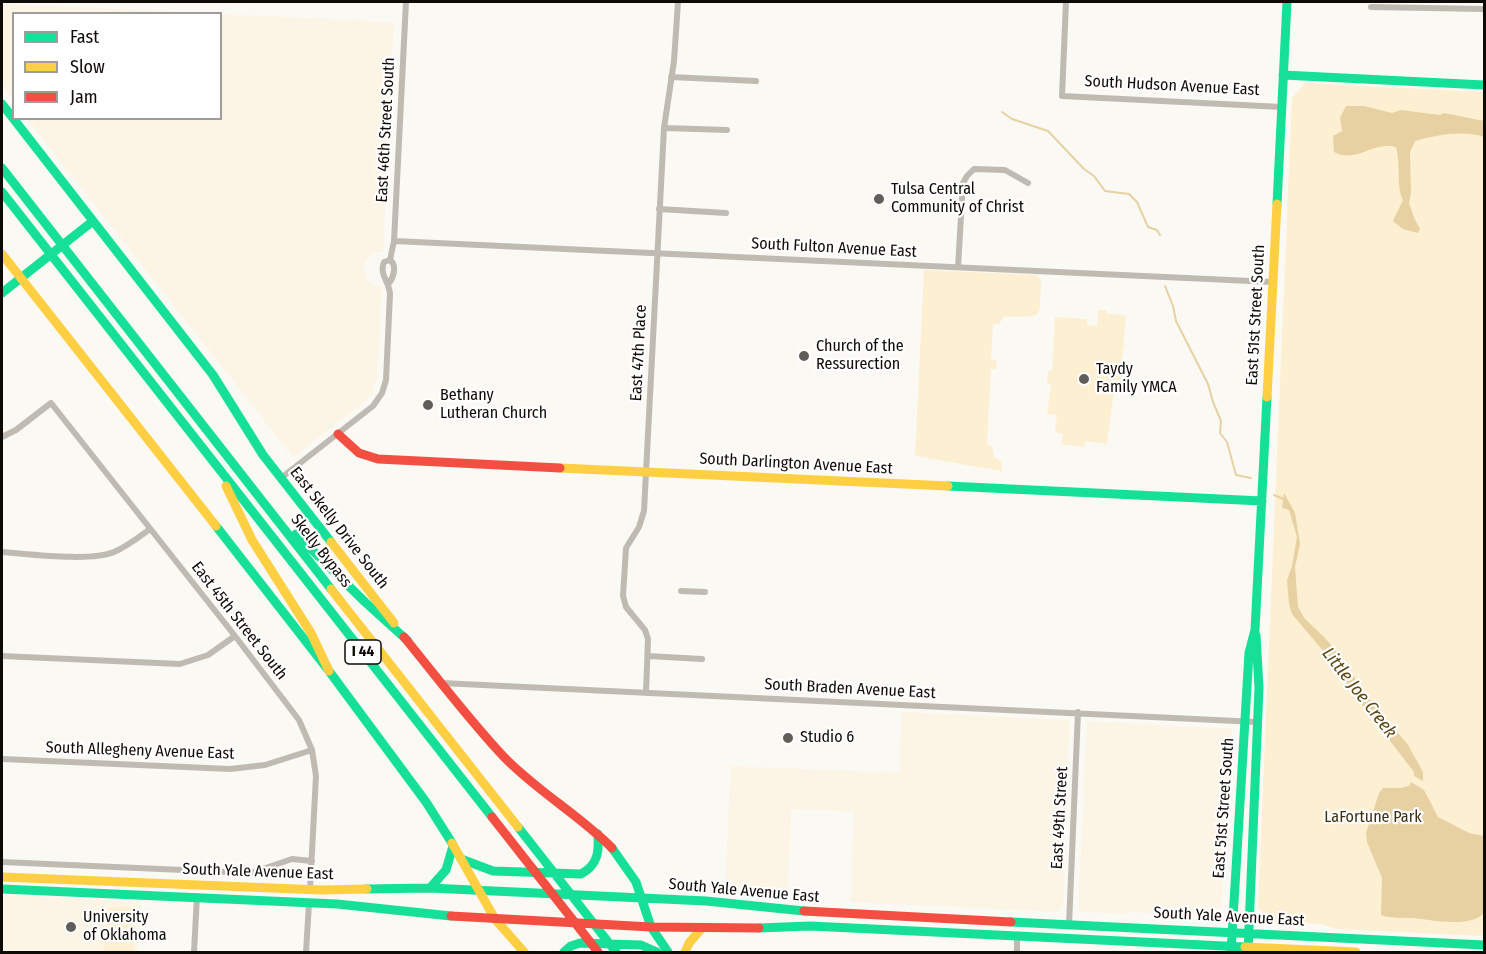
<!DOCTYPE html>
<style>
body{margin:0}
#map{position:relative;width:1486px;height:954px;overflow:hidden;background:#fbf9f4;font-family:"Fira Sans Condensed",sans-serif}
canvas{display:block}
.frame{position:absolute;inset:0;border:3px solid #0e0b07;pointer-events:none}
.legend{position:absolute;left:12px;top:12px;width:210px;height:108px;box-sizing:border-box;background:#fff;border:2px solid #9f9d9c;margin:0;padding:8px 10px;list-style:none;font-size:18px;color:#0e0b07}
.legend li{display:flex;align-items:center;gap:12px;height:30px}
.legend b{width:30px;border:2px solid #9f9d9c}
</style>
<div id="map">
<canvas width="1486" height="954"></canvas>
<div class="frame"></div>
<ul class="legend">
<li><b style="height:8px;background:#16e098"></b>Fast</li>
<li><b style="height:8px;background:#ffcf43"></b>Slow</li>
<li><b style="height:8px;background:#f24e42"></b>Jam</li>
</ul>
</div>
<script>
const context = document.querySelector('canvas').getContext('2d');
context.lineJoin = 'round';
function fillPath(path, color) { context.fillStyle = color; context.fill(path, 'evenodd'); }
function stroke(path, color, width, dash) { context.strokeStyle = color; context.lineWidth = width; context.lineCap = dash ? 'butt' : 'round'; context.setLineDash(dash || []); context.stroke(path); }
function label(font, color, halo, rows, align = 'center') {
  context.font = font + ' "Fira Sans Condensed",sans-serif'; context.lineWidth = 4.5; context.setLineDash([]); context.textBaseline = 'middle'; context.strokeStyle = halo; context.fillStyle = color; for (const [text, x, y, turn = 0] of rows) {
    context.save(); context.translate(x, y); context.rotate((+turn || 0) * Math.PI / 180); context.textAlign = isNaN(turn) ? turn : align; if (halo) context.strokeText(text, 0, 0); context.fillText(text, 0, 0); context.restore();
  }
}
fillPath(new Path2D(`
 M2,4L211,13L14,14L13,101L2,86Z
 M221,14L391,22L394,26L383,252H375L369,256L365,261L363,269L368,281L373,285L382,287L377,380L372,392L366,401L293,457L27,119L220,118Z
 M902,712L1068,720L1070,726L1064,841H1066L1063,906L1058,912L851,902L854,812L791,809L788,896L725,887L731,766L899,773Z
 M1087,721L1232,729L1221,909L1212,908L1211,916L1129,912L1128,914L1078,912Z
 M2,895L141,902L138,952H2Z`), '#fcf5e6');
fillPath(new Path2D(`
 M1305,83L1484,92V936L1337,929L1321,924L1273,922L1258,908L1292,98Z
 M924,270L1036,275L1041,280C1039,322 1045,316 1004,317L999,324H993L991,359L997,361L996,369H991L987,445L992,446L994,457L1002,462V471L915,456Z
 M1098,310H1106L1107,314L1126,315L1120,385H1115L1107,444L1086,441L1084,447L1061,444L1063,434L1055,432L1057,415L1047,414L1051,384L1047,383L1048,371H1052L1055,317L1087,319V325L1097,326Z
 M108,907H136L133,952H104Z`), '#fcefd2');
fillPath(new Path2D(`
 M1346,106H1364L1392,113L1401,110L1440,115L1444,113L1484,121V137C1461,130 1438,135 1415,141L1410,152L1411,193L1409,203L1415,220L1420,229L1418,233L1403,229L1393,221L1403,200C1396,187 1401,164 1396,147C1375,140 1356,164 1334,152L1333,136L1342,131L1340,118Z
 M1284,493L1295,513L1300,544L1295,567L1298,607L1305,619L1324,637L1337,652L1368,697L1408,745L1423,772V781L1414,776V772L1357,698L1335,665L1292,614L1289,604L1287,580L1292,566L1297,537L1289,510L1282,508Z
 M1411,782L1424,790L1438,817L1469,833L1484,836V913C1469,929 1430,919 1410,918C1398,917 1392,919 1381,915L1382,878L1367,842L1366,833L1379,793L1383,788H1401L1409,786Z`), '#e7d1a2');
stroke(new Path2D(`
 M1002,112L1012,119L1048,131L1084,169L1094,176L1105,191L1129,194L1137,202L1148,227L1157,230L1160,235
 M1165,286L1173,306L1176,321L1208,384L1213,402L1221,421L1220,433L1227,442L1236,475L1251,478
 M1274,495L1286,500`), '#e7d1a2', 2);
stroke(new Path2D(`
 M1066,2L1062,96L1282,107
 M1371,7L1484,9
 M671,77L756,81
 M664,128L727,130
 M659,209L726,213
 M394,241L1272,282
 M958,267L963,183L967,176L974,169L1005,170L1028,183
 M389,283C394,277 397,265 390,260L394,241L406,2
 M2,437L16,430L51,403L235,636L299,720L312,750L316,776L310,889
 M281,478L373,406L382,393L386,380L390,294C389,281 379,275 384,262L390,260
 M2,552C30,554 90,562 114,552C128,546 139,537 150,529
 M681,591L705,592
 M2,656L180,664L208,655L235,636
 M648,656L702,659
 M441,683L1257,722
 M646,693L648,639L645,630L626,607L623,596L626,548L639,527L644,511L664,128L674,61L678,2
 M2,759L230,769L265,765L312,750
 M2,862L251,873L292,859L312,861
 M1069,925L1078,712
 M194,952L197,896
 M306,952L309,903
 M1017,952V936`), '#bfbbb3', 6);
stroke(new Path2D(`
 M1283,75L1484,85
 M2,104L213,375L263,455L331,542
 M2,168L331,589
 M2,192L492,817
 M1277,204L1287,2
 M2,293L93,221
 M948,486L1262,501
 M216,526L329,671L426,802L452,843
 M296,534L365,602L408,641
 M518,827L616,952
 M612,848L636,882L651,927L668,952
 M461,859L493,871L581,874C598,865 599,852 598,834
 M430,888L446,870L453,846
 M2,889L337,904L451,916
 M367,889L430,888L706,901L804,911
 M1011,922L1484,945
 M759,928L810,926L1245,947
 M564,952L571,946L580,943L641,945L657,952
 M1231,952L1249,653L1255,630L1267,397
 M1248,952L1259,688L1256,635`), '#16e098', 9);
stroke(new Path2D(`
 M2,254L216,526
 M1267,397L1277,204
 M560,468L948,486
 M226,486L252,540L311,633L329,671
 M331,542L394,623
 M331,589L518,827
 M452,843L495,919L524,952
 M2,877L321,890L367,889
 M1245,947L1356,952
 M685,952L689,943L702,928`), '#ffcf43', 9);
stroke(new Path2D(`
 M338,434L359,453L378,459L560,468
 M404,637C436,676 469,720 504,757C537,791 579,815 612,848
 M492,817L598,952
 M804,911L1011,922
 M451,916L651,927L759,928`), '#f24e42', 9);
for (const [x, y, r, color] of [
 [879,199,6,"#615e5a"],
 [804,356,6,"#615e5a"],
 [1084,379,6,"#615e5a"],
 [428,405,6,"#615e5a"],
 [788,738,6,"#615e5a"],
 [71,927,6,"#615e5a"]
]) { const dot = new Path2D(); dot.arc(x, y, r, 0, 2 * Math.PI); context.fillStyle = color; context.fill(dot); stroke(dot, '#fff', 2); }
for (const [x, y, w] of [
 [363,652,36]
]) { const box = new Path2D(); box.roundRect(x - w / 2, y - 12, w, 24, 4.5); context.fillStyle = '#fff'; context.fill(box); stroke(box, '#0e0b07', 1.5); }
label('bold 15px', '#0e0b07', null, [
 ["I 44",363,652]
]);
label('16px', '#0e0b07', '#fff', [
 ["South Hudson Avenue East",1172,86,3],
 ["East 46th Street South",386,130,-87],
 ["South Fulton Avenue East",834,248,3],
 ["East 51st Street South",1256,315,-87],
 ["East 47th Place",639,353,-87],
 ["South Darlington Avenue East",796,464,3],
 ["East Skelly Drive South",339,528,52],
 ["Skelly Bypass",321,551,52],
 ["East 45th Street South",239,621,52],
 ["South Braden Avenue East",850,689,3],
 ["South Allegheny Avenue East",140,751,2],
 ["East 51st Street South",1224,808,-86],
 ["East 49th Street",1060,818,-87],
 ["South Yale Avenue East",258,872,2],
 ["South Yale Avenue East",744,891,5],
 ["South Yale Avenue East",1229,917,3]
]);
label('16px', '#0e0b07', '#fff', [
 ["Tulsa Central",891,190],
 ["Community of Christ",891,208],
 ["Church of the",816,347],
 ["Ressurection",816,365],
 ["Taydy",1096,370],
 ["Family YMCA",1096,388],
 ["Bethany",440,396],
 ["Lutheran Church",440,414],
 ["Studio 6",800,738],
 ["University",83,918],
 ["of Oklahoma",83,936]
], 'left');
label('16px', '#3c2f12', '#fff', [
 ["LaFortune Park",1373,818]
]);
label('italic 18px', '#5c4714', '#fff', [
 ["Little Joe Creek",1359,693,52]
]);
</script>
